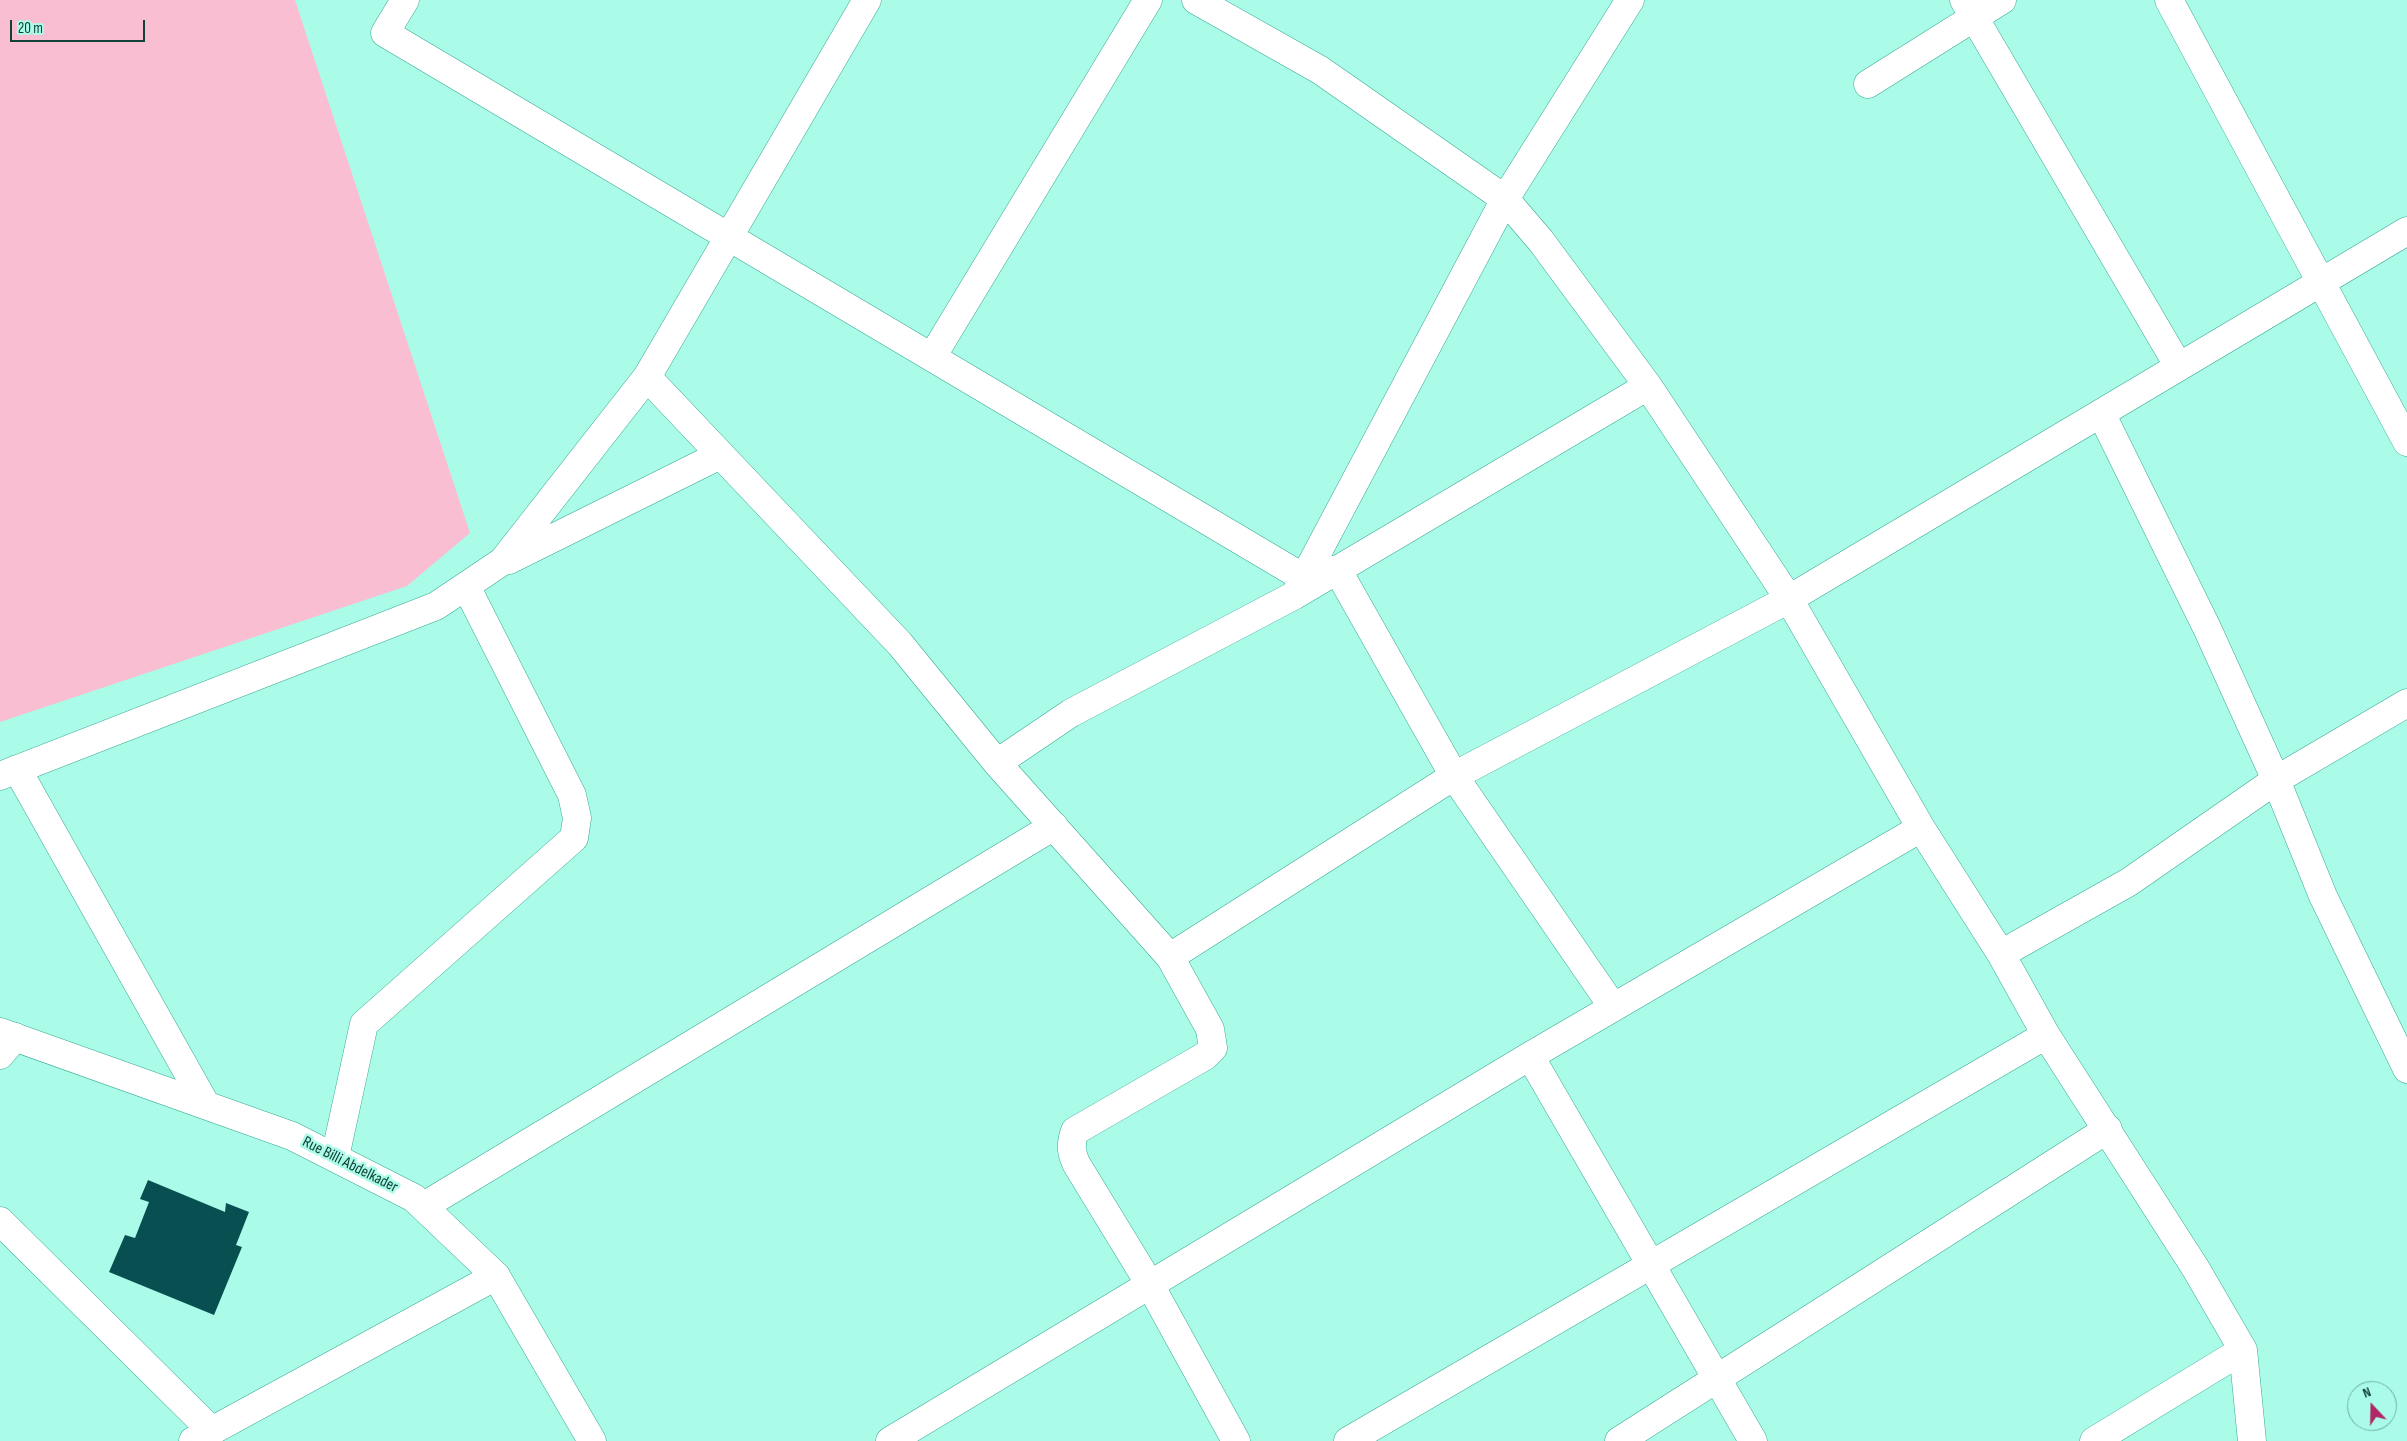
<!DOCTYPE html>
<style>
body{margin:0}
#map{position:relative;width:2407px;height:1441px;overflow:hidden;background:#aafce9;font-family:"Sofia Sans Condensed",sans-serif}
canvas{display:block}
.north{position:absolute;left:2347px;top:1381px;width:50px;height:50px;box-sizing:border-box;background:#aafce9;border:1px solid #6db1a2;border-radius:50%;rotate:339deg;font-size:14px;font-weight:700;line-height:20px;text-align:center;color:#114138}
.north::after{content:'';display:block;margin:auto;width:18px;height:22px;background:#b02666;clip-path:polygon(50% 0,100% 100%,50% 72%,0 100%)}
.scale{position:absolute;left:10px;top:20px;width:135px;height:22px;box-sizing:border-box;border:2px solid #114138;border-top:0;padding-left:6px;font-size:15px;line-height:18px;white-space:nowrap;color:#114138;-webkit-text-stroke:4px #aafce9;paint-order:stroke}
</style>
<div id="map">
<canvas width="2407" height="1441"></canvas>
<div class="north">N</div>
<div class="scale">20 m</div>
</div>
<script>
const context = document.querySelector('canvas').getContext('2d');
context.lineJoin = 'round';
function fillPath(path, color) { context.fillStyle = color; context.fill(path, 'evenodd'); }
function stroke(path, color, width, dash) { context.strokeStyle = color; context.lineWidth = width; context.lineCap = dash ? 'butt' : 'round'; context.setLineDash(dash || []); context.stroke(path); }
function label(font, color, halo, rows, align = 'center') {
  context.font = font + ' "Sofia Sans Condensed",sans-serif'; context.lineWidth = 5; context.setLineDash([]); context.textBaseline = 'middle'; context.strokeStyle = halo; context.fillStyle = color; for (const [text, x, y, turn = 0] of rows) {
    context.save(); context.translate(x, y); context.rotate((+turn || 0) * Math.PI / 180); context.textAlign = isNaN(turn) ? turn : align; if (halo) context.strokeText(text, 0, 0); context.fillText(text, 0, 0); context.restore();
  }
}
fillPath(new Path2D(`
 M0,0H295L470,533L407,586L0,722Z`), '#f9bed1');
fillPath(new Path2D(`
 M148,1180L225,1212L226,1203L249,1212L236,1245L242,1247L214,1315L109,1272L125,1235L135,1238L149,1202L140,1199Z`), '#084f51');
const minor = new Path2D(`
 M405,0L385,33L1304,578
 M1196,0L1320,70L1505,199L1541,241L1648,386L1789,599L1921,828L2001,954L2046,1035L2196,1269L2243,1350L2252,1441
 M1964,0L2179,367
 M2169,0L2407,442
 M1868,84L2002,0
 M932,357L1148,0
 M647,377L900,644L997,763L1170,957L1210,1029L1213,1048L1205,1056L1075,1131C1070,1145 1071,1153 1077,1165L1149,1283L1236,1441
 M2101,413L2207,628L2276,780L2323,896L2407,1069
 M509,560L720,455
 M1296,593L1505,199L1630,0
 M997,763L1071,713L1295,595L1648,386
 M17,769L206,1105
 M0,776L436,606L503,561L647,377L867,0
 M2001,954L2129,882L2276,780L2407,703
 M1170,957L1454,776L1337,569
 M1613,1007L1454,776L1789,599L2407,231
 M0,1055L15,1037
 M1530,1056L1753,1441
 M335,1157L364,1024L574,838L577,818L572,795L466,586
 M424,1206L1054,826
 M0,1221L212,1431
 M193,1441L496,1276
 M890,1441L1530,1056L1921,828
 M1348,1441L2046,1035
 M1619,1441L2108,1129
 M2094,1441L2243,1350`);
const tertiary = new Path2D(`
 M0,1032L292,1136L414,1198L496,1276L592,1441`);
stroke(minor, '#37a993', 29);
stroke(tertiary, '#37a993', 29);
stroke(minor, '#fff', 28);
stroke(tertiary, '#fff', 28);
label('16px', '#114138', '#aafce9', [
 ["Rue Billi Abdelkader",350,1165,27]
]);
</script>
